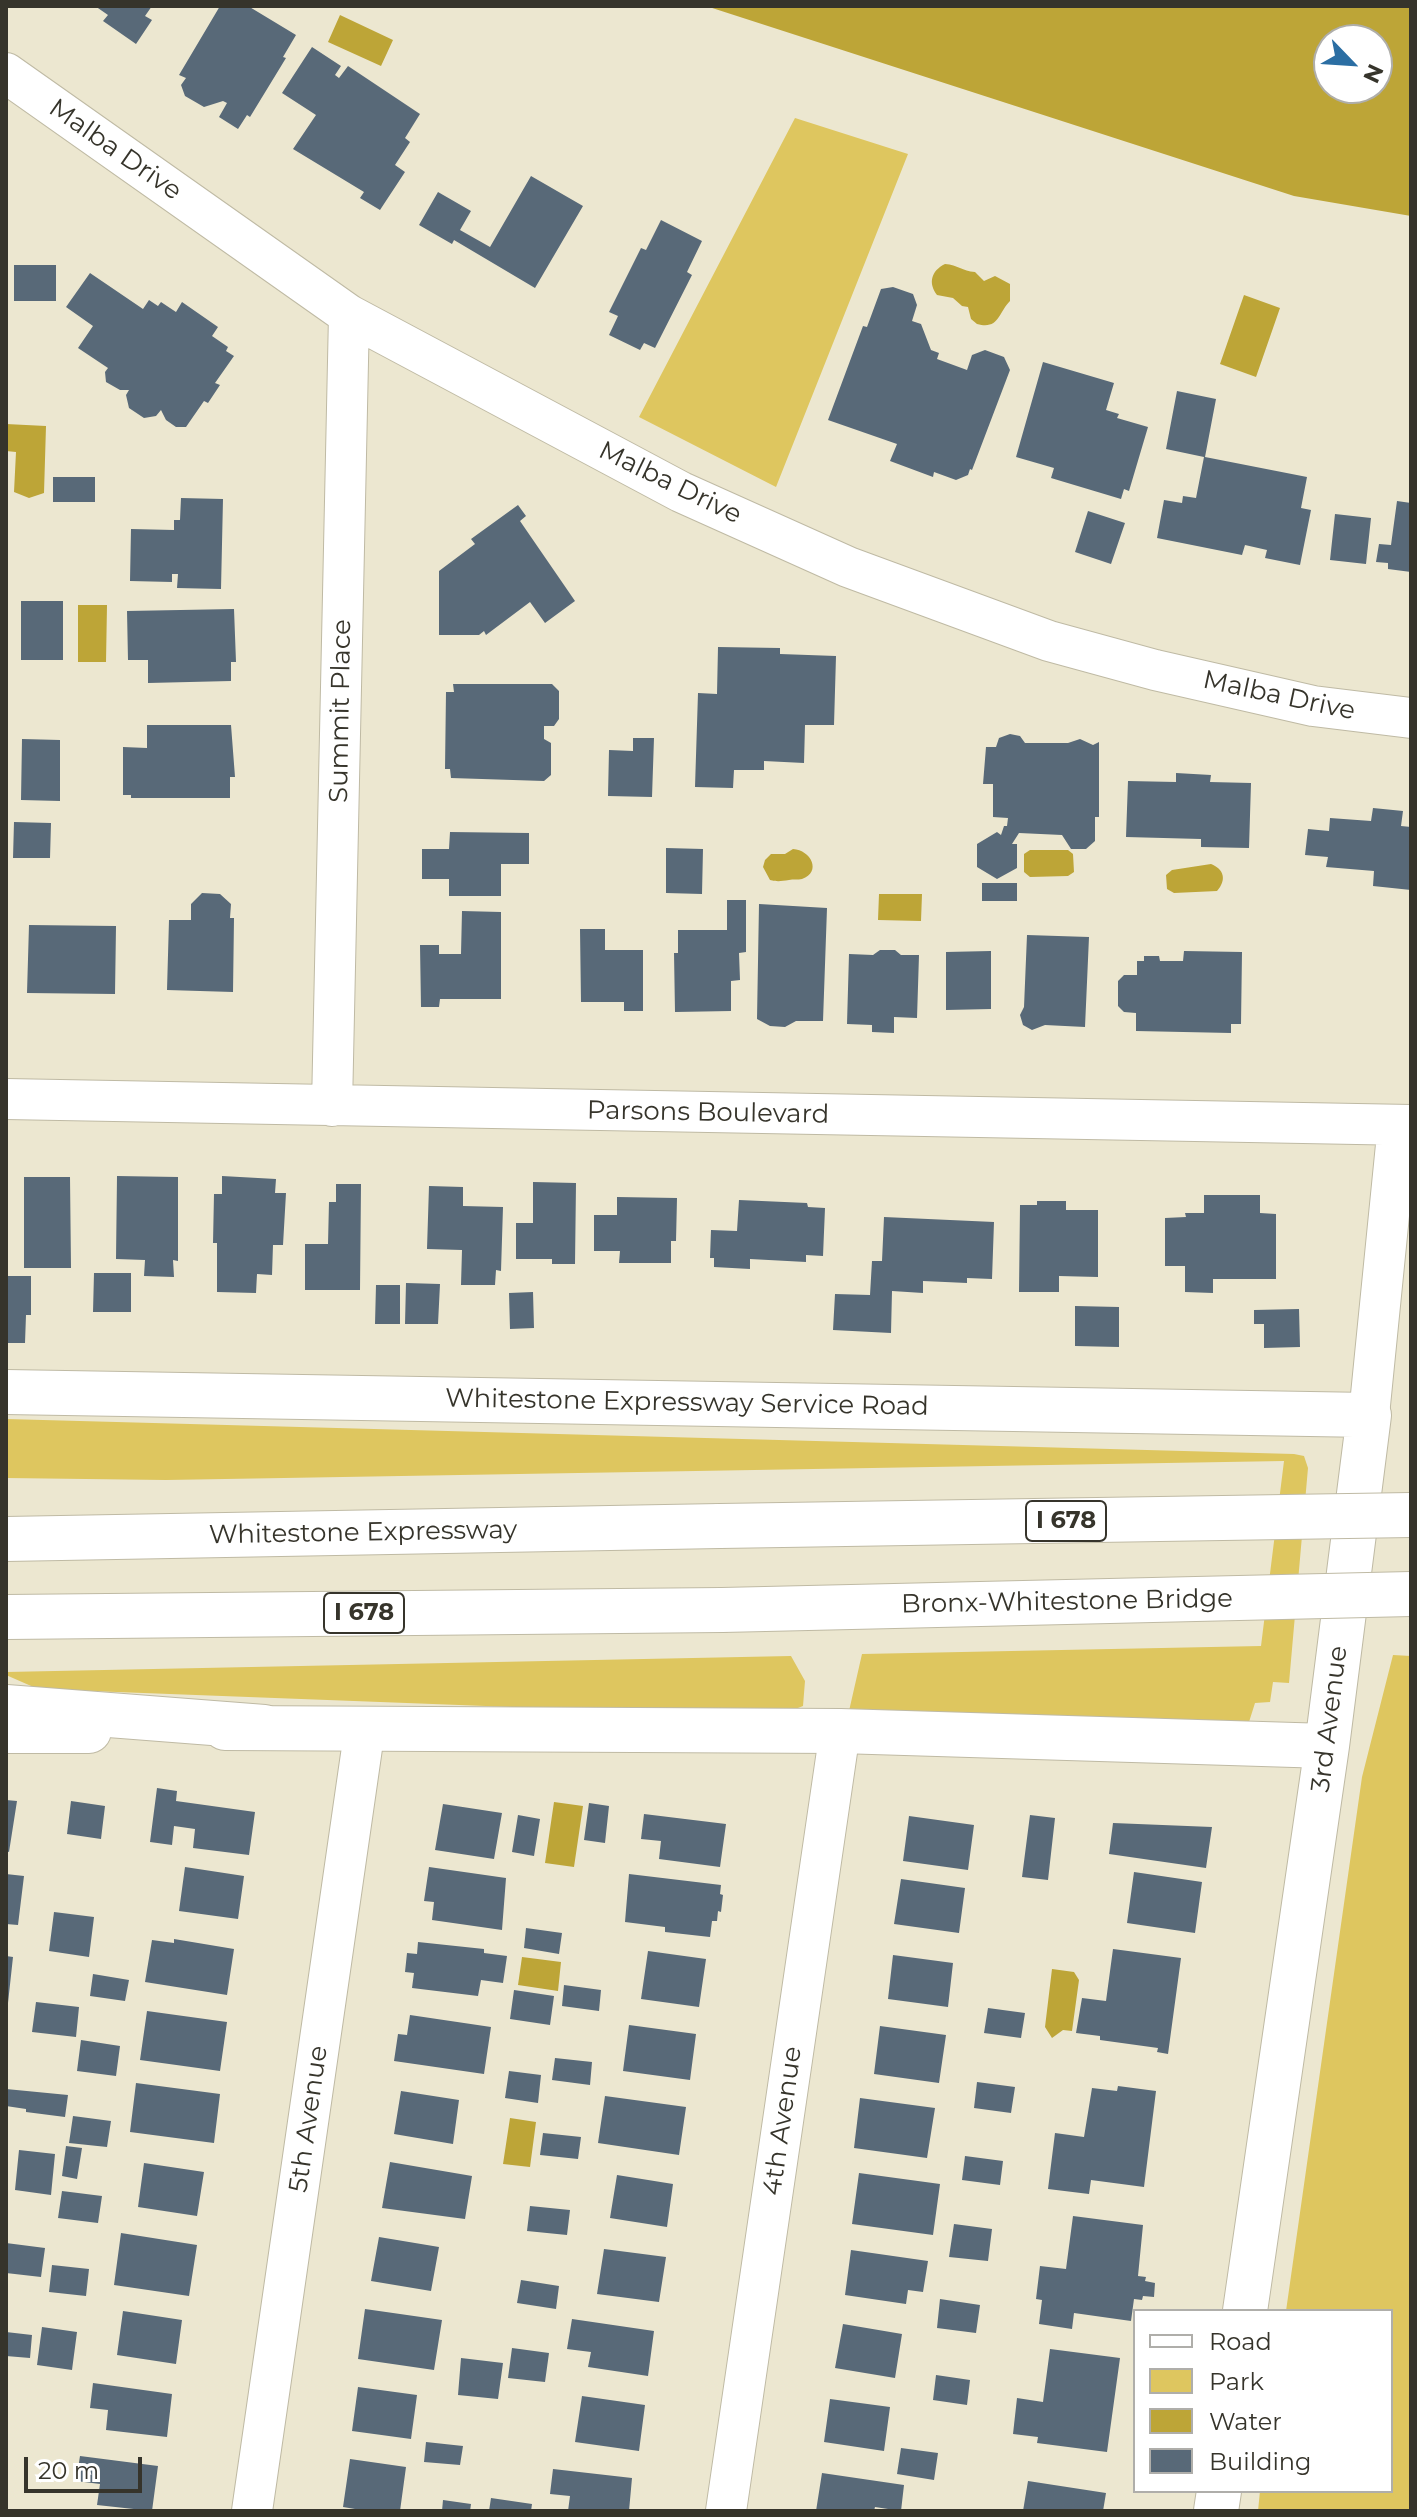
<!DOCTYPE html>
<style>
body{margin:0}
#map{position:relative;width:1417px;height:2517px;overflow:hidden;background:#ece7d0;font-family:Montserrat,sans-serif}
canvas{display:block}
.frame{position:absolute;inset:0;border:8px solid #36342b;pointer-events:none}
.legend{position:absolute;left:1133px;top:2309px;width:260px;height:184px;box-sizing:border-box;background:#fff;border:2px solid #afaeaa;margin:0;padding:10px 14px;list-style:none;font-size:24px;color:#36342b}
.legend li{display:flex;align-items:center;gap:16px;height:40px}
.legend b{width:40px;border:2px solid #afaeaa}
.north{position:absolute;left:1313px;top:24px;width:80px;height:80px;box-sizing:border-box;background:#fff;border:2px solid #afaeaa;border-radius:50%;rotate:115deg;font-size:22px;font-weight:700;line-height:32px;text-align:center;color:#36342b}
.north::after{content:'';display:block;margin:auto;width:28px;height:36px;background:#2b6ea3;clip-path:polygon(50% 0,100% 100%,50% 72%,0 100%)}
.scale{position:absolute;left:24px;top:2457px;width:118px;height:36px;box-sizing:border-box;border:4px solid #36342b;border-top:0;padding-left:10px;font-size:24px;line-height:28px;white-space:nowrap;color:#36342b;-webkit-text-stroke:6px #fff;paint-order:stroke}
</style>
<div id="map">
<canvas width="1417" height="2517"></canvas>
<div class="frame"></div>
<ul class="legend">
<li><b style="height:10px;background:#fff"></b>Road</li>
<li><b style="height:22px;background:#dec65f"></b>Park</li>
<li><b style="height:22px;background:#bda537"></b>Water</li>
<li><b style="height:22px;background:#586978"></b>Building</li>
</ul>
<div class="north">N</div>
<div class="scale">20 m</div>
</div>
<script>
const context = document.querySelector('canvas').getContext('2d');
context.lineJoin = 'round';
function fillPath(path, color) { context.fillStyle = color; context.fill(path, 'evenodd'); }
function stroke(path, color, width, dash) { context.strokeStyle = color; context.lineWidth = width; context.lineCap = dash ? 'butt' : 'round'; context.setLineDash(dash || []); context.stroke(path); }
function label(font, color, halo, rows, align = 'center') {
  context.font = font + ' Montserrat,sans-serif'; context.lineWidth = 8; context.setLineDash([]); context.textBaseline = 'middle'; context.strokeStyle = halo; context.fillStyle = color; for (const [text, x, y, turn = 0] of rows) {
    context.save(); context.translate(x, y); context.rotate((+turn || 0) * Math.PI / 180); context.textAlign = isNaN(turn) ? turn : align; if (halo) context.strokeText(text, 0, 0); context.fillText(text, 0, 0); context.restore();
  }
}
fillPath(new Path2D(`
 M795,118L908,154L776,487L639,417Z
 M6,1419L1294,1454L1304,1456L1308,1468L1289,1683L1273,1682L1270,1702L1255,1703L1249,1722L849,1711L862,1654L1261,1646L1284,1461L166,1480L6,1478Z
 M1393,1655L1411,1656V2511H1258L1260,2491H1391V2311H1286L1362,1777Z
 M791,1656L805,1681L803,1706L775,1717L38,1689L6,1675V1672Z`), '#dec65f');
fillPath(new Path2D(`
 M706,6H1411V216L1294,196ZM1377,40V88H1329V40Z
 M340,15L393,40L381,66L328,42Z
 M945,264C958,265 962,271 975,272L984,281L995,276L1010,284V301C998,313 999,330 977,324L971,319L968,307L962,306L953,298L937,295C928,283 931,271 945,264Z
 M1244,295L1280,308L1256,377L1220,364Z
 M6,424L46,426L44,493L29,498L14,492L16,452L6,451Z
 M78,605H107L106,662H78Z
 M793,849C811,850 822,872 802,879C798,880 793,879 789,880C781,881 778,882 770,880L763,867L765,860L771,854H785Z
 M1030,850H1068L1073,854L1074,872L1068,876L1030,877L1024,872V854Z
 M1211,864C1224,869 1227,880 1217,891L1174,893L1167,889L1166,875L1172,870Z
 M879,894H922L921,921L878,920Z
 M554,1802L583,1806L574,1867L545,1863Z
 M522,1957L561,1962L558,1991L518,1985Z
 M1052,1969L1074,1972L1079,1980L1072,2031L1063,2030L1052,2038L1045,2027Z
 M510,2118L536,2122L530,2167L503,2164Z`), '#bda537');
fillPath(new Path2D(`
 M95,6H152L145,16L152,20L136,44L103,21L108,15Z
 M220,6H248L296,35L283,57L286,58L250,117L247,115L238,129L219,117L227,103L223,101L204,107L185,96L181,85L186,78L179,75Z
 M312,47L341,66L335,75L339,78L348,66L420,114L405,138L410,142L395,165L405,172L380,210L360,198L364,192L293,149L316,115L282,93Z
 M531,176L583,206L535,288L454,240L452,244L419,225L438,192L471,211L460,230L490,247Z
 M661,220L702,241L687,272L692,275L655,348L644,343L640,350L609,335L618,316L609,312L641,248L646,250Z
 M14,265H56V301H14Z
 M90,273L143,309L149,300L158,306L161,302L176,312L182,302L218,327L212,336L228,347L226,351L234,356L215,383L220,385L208,403L204,401L186,427H176L166,420L161,410L156,416L144,418L129,408L126,395L129,390H120L106,382L105,372L108,368L78,348L93,326L66,307Z
 M893,287L913,294L917,305L912,321L921,324L931,350L939,353L937,359L967,370L972,355L985,350L1004,357L1010,370L972,470L970,469L968,475L956,480L934,472L933,477L890,461L897,444L828,420L863,326L867,327L881,289Z
 M1043,362L1114,383L1106,410L1119,414L1117,418L1148,427L1129,491L1124,489L1121,499L1051,478L1054,468L1016,457Z
 M1177,391L1216,399L1205,457L1307,477L1301,508L1311,510L1300,565L1265,558L1267,550L1245,545L1242,555L1157,538L1164,500L1182,503L1183,496L1196,498L1204,457L1166,449Z
 M53,477H95V502H53Z
 M181,498L223,499L221,589L177,588L178,574H172V582L130,581L131,529L174,530V520H180Z
 M1397,501L1411,503V572L1388,569V563L1376,562L1379,544L1391,545Z
 M518,505L526,516L520,521L575,601L545,623L530,602L486,635L484,631L479,635H439V571L475,544L471,539Z
 M1088,511L1125,523L1111,564L1075,552Z
 M1335,514L1371,518L1366,564L1330,560Z
 M21,601H63V660H21Z
 M234,609L236,662H231V681L148,683V660H128L127,611Z
 M718,647L780,648V654L836,656L834,725H805L804,763L764,761V770H734L733,788L695,787L698,693L717,694Z
 M453,684H552L559,691V719L554,726H544V739L551,743V775L544,781L451,778L450,769H445L446,692H454Z
 M147,725H231L235,777H230V798H131V795H123V747L147,748Z
 M1010,734L1020,736L1025,743H1068L1080,739L1093,745L1099,742V817H1095V841L1086,849H1071L1062,835L1019,833L1012,844H1017V868L997,879L977,867V844L997,832L1001,835L1004,826H1007L1008,818L993,817V784H983L986,747H996L999,738Z
 M633,738H654L652,797L608,796L609,750L633,751Z
 M22,739L60,740V801L21,800Z
 M1176,773L1211,775L1210,782L1251,783L1249,848L1201,847V839L1126,837L1128,781L1176,782Z
 M1373,808L1403,811L1401,826L1411,827V890L1373,886L1374,871L1326,867L1328,857L1305,855L1308,829L1329,831L1330,818L1371,821Z
 M14,822L51,823L50,858H13Z
 M450,832L529,833V864H501V896H449V879H422V849H449Z
 M666,848L703,849L702,894L666,893Z
 M982,883H1017V901H982Z
 M202,893L220,894L231,904L230,918H234L233,992L167,990L169,920H191V904Z
 M727,900H746V952L739,953L740,980L731,981V1011L675,1012L674,953H678V930H727Z
 M759,904L827,908L823,1021H796L785,1027L770,1026L757,1019Z
 M462,911L501,912V999H440L439,1007H421L420,945H439V954H461Z
 M29,925L116,926L115,994L27,993Z
 M580,929H605V950H643V1011H624V1002H581Z
 M1027,935L1089,937L1085,1027L1045,1025L1032,1030L1023,1025L1020,1015L1024,1007Z
 M880,950H895L901,955H919L917,1018L894,1017V1033L872,1032V1025L847,1024L849,954L873,955Z
 M991,951V1009L946,1010V952Z
 M1184,951L1242,952L1241,1024H1231V1033L1136,1031V1013L1124,1012L1118,1006V981L1124,975H1137V961H1144V956H1159L1160,961H1183Z
 M117,1176L178,1177V1261L173,1260L174,1277L144,1276L145,1260L116,1259Z
 M222,1176L276,1179L275,1193H286L283,1245H273L272,1275L257,1274L256,1293L217,1292V1243H213L214,1194H222Z
 M24,1177H70L71,1268H24Z
 M533,1182L576,1183L575,1264H552V1259H516V1223H533Z
 M336,1184H361L360,1290H305V1244H328L329,1202H336Z
 M429,1186L463,1187V1206L503,1207L501,1271L496,1270L495,1285H461L462,1250L427,1249Z
 M1204,1195H1260V1213L1276,1214V1279H1213V1293L1185,1292V1266H1165V1218L1186,1217L1185,1213H1204Z
 M617,1197L677,1198L676,1241H671V1263H619L620,1251H594V1215H617Z
 M739,1200L807,1203L808,1207L825,1208L823,1256L806,1255V1262L750,1259V1269L714,1267V1258H710L711,1230L737,1231Z
 M1037,1201H1066V1210H1098V1277L1059,1276V1292H1019L1020,1205H1037Z
 M884,1217L994,1222L992,1279L967,1278V1283L923,1281V1293L892,1291L891,1333L833,1330L835,1294L870,1295L872,1261H882Z
 M94,1273H131V1312H93Z
 M6,1276H31V1315H26L25,1343H6Z
 M406,1283L440,1284L438,1324H405Z
 M376,1285H400V1324H375Z
 M533,1292L534,1328L510,1329L509,1293Z
 M1075,1306L1119,1307V1347L1075,1346Z
 M1299,1309L1300,1347L1264,1348V1324H1254V1310Z
 M157,1788L177,1791L176,1801L255,1812L249,1855L193,1848L195,1829L174,1826L172,1845L150,1842Z
 M6,1800L17,1801L9,1852L6,1851Z
 M71,1801L105,1806L101,1839L67,1834Z
 M589,1803L609,1806L605,1843L584,1840Z
 M443,1804L502,1813L494,1859L435,1850Z
 M644,1814L726,1824L720,1867L659,1859L661,1841L641,1839Z
 M518,1815L540,1819L534,1856L512,1852Z
 M1030,1815L1055,1818L1048,1880L1022,1877Z
 M909,1816L974,1825L968,1870L903,1861Z
 M1113,1823L1212,1827L1206,1868L1109,1854Z
 M185,1867L244,1876L238,1919L179,1911Z
 M429,1867L506,1878L502,1930L432,1920L434,1902L424,1901Z
 M1134,1872L1202,1882L1195,1933L1127,1923Z
 M6,1874L24,1876L18,1925L6,1924Z
 M629,1874L721,1885L720,1894L723,1895L721,1912L718,1911L717,1921H712L710,1937L665,1932V1927L625,1922Z
 M901,1879L965,1888L959,1933L894,1924Z
 M54,1912L94,1917L89,1957L49,1951Z
 M526,1928L562,1933L559,1954L524,1948Z
 M174,1939L234,1949L227,1995L145,1982L152,1940L174,1943Z
 M418,1942L484,1949V1953L507,1956L503,1983L481,1980L478,1996L412,1988L414,1973L405,1972L407,1953L417,1954Z
 M1113,1949L1181,1958L1168,2054L1157,2052L1158,2048L1100,2040V2036L1076,2033L1082,1998L1106,2001Z
 M648,1951L706,1959L699,2007L641,1999Z
 M893,1955L953,1963L948,2007L888,1999Z
 M6,1956L13,1957L8,2003H6Z
 M93,1974L129,1980L125,2001L90,1996Z
 M564,1985L601,1990L599,2011L562,2006Z
 M514,1990L554,1996L550,2025L510,2019Z
 M36,2002L79,2007L76,2037L32,2032Z
 M988,2008L1025,2013L1021,2038L984,2033Z
 M147,2011L227,2022L220,2071L140,2060Z
 M410,2015L491,2027L484,2074L394,2061L398,2034L407,2035Z
 M629,2025L696,2034L690,2080L623,2071Z
 M880,2026L946,2035L939,2083L874,2074Z
 M81,2040L120,2046L116,2076L77,2071Z
 M555,2058L592,2062L590,2085L552,2080Z
 M509,2071L541,2075L538,2103L505,2098Z
 M977,2082L1015,2087L1011,2113L974,2108Z
 M136,2083L220,2094L214,2143L130,2132Z
 M1118,2086L1156,2091L1144,2187L1091,2180L1089,2194L1048,2189L1055,2133L1084,2137L1092,2088L1117,2091Z
 M6,2089L68,2095L65,2117L26,2112V2109L6,2106Z
 M401,2091L459,2100L453,2144L394,2134Z
 M605,2096L686,2107L679,2155L598,2143Z
 M860,2098L935,2108L927,2158L854,2148Z
 M73,2116L111,2121L107,2147L69,2143Z
 M543,2133L581,2137L578,2159L540,2155Z
 M66,2146L82,2148L77,2179L62,2176Z
 M19,2150L55,2154L51,2195L15,2190Z
 M965,2156L1003,2161L1000,2185L962,2180Z
 M390,2162L472,2176L465,2219L382,2208Z
 M144,2163L204,2172L197,2216L138,2207Z
 M859,2173L940,2184L933,2235L852,2224Z
 M617,2175L673,2184L667,2227L610,2218Z
 M62,2191L102,2196L98,2223L58,2218Z
 M530,2206L570,2210L567,2235L527,2231Z
 M1073,2216L1143,2225L1138,2276L1146,2277L1145,2281L1155,2283L1154,2297L1143,2296L1142,2300L1134,2299L1131,2321L1074,2313L1072,2329L1039,2324L1042,2300L1036,2299L1040,2266L1066,2269Z
 M954,2224L992,2229L988,2261L949,2257Z
 M121,2233L197,2245L189,2296L114,2285Z
 M379,2237L439,2247L431,2291L371,2281Z
 M6,2243L45,2248L41,2277L6,2273Z
 M604,2249L666,2257L659,2302L597,2294Z
 M851,2250L928,2261L923,2292L908,2290L906,2304L845,2295Z
 M52,2265L89,2269L86,2296L49,2292Z
 M521,2280L559,2286L556,2309L517,2303Z
 M940,2299L980,2305L976,2333L937,2328Z
 M365,2309L442,2320L434,2370L358,2359Z
 M123,2311L182,2320L176,2364L117,2355Z
 M572,2319L654,2331L648,2376L588,2367L591,2352L567,2349Z
 M843,2324L902,2334L895,2378L835,2368Z
 M42,2327L77,2332L72,2370L37,2365Z
 M6,2332L32,2335L30,2358L6,2356Z
 M512,2348L549,2353L545,2382L508,2378Z
 M1050,2349L1120,2358L1107,2452L1037,2443L1038,2437L1013,2434L1017,2398L1043,2402Z
 M461,2358L503,2363L498,2399L458,2395Z
 M936,2375L970,2380L967,2405L933,2400Z
 M93,2383L172,2394L167,2437L106,2430L108,2410L90,2408Z
 M358,2387L417,2395L411,2439L352,2431Z
 M582,2396L645,2405L639,2451L575,2442Z
 M830,2399L890,2407L884,2451L824,2442Z
 M426,2442L463,2446L460,2465L424,2462Z
 M901,2448L938,2453L934,2480L897,2474Z
 M80,2456L158,2466L152,2511L97,2505L100,2484L76,2481Z
 M350,2459L406,2467L400,2511H367L343,2507Z
 M553,2469L632,2478L629,2511H568L570,2496L550,2494Z
 M822,2473L904,2485L901,2511L875,2507L874,2511H816Z
 M1028,2481L1106,2493L1103,2511H1023Z
 M491,2498L532,2504L531,2511H489Z
 M443,2500L471,2504L470,2511H442Z`), '#586978');
const street = new Path2D(`
 M6,73L349,315L681,492L848,567L1049,641L1155,670L1313,706L1411,718
 M6,1099L1411,1125
 M332,1106L349,315
 M1369,1415L1398,1125
 M252,2511L365,1727
 M726,2511L840,1731`);
const secondary = new Path2D(`
 M6,1392L1369,1415L1327,1746L1245,2311
 M225,1728L840,1731L1327,1746
 M6,1731H89
 M1216,2511L1219,2491`);
const highway = new Path2D(`
 M6,1539L720,1526
 M6,1617L722,1610
 M6,1707L264,1727`);
stroke(street, '#bfbaa4', 42);
stroke(secondary, '#bfbaa4', 46);
stroke(highway, '#bfbaa4', 46);
stroke(street, '#fff', 40);
stroke(secondary, '#fff', 44);
stroke(highway, '#fff', 44);
const highwayBridge = new Path2D(`
 M720,1526L1411,1515
 M722,1610L1411,1594`);
stroke(highwayBridge, '#bfbaa4', 46, []);
stroke(highwayBridge, '#fff', 44);
for (const [x, y, w] of [
 [1066,1521,80],
 [364,1613,80]
]) { const box = new Path2D(); box.roundRect(x - w / 2, y - 20, w, 40, 6); context.fillStyle = '#fff'; context.fill(box); stroke(box, '#36342b', 2); }
label('bold 24px', '#36342b', null, [
 ["I 678",1066,1521],
 ["I 678",364,1613]
]);
label('26px', '#36342b', '#fff', [
 ["Malba Drive",115,150,35],
 ["Malba Drive",670,483,26],
 ["Malba Drive",1279,696,12],
 ["Summit Place",341,711,-89],
 ["Parsons Boulevard",708,1113,1],
 ["Whitestone Expressway Service Road",687,1403,1],
 ["Whitestone Expressway",363,1533,-1],
 ["Bronx-Whitestone Bridge",1067,1602,-1],
 ["3rd Avenue",1330,1719,-83],
 ["5th Avenue",309,2119,-82],
 ["4th Avenue",783,2121,-82]
]);
</script>
